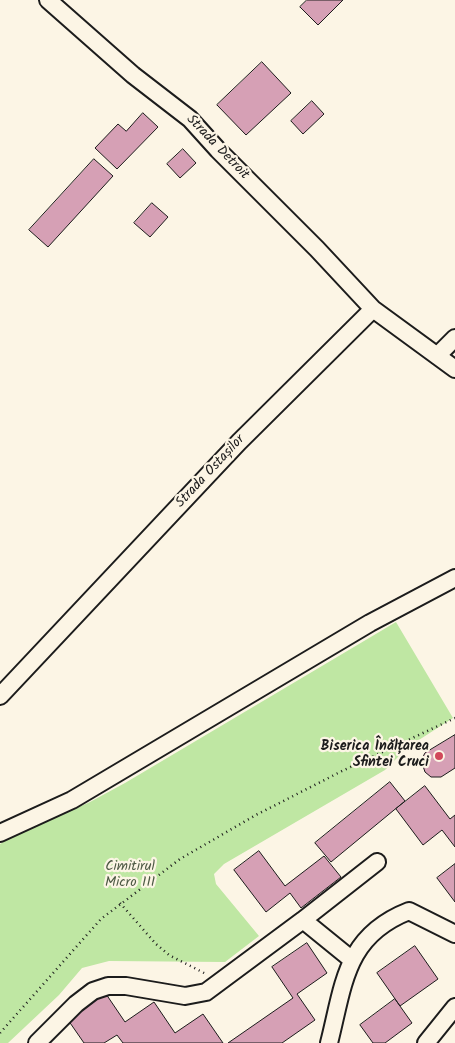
<!DOCTYPE html>
<meta charset="utf-8">
<style>
body{margin:0}
canvas{display:block;background:#fcf5e5}
</style>
<canvas width="455" height="1043"></canvas>
<script>
const context = document.querySelector('canvas').getContext('2d');
context.lineJoin = 'round';
function fillPath(path, color) { context.fillStyle = color; context.fill(path, 'evenodd'); }
function stroke(path, color, width, dash) { context.strokeStyle = color; context.lineWidth = width; context.lineCap = dash ? 'butt' : 'round'; context.setLineDash(dash || []); context.stroke(path); }
function label(font, color, halo, rows, align = 'center') {
  context.font = font + ' Kalam,sans-serif'; context.lineWidth = 4.5; context.setLineDash([]); context.textBaseline = 'middle'; context.strokeStyle = halo; context.fillStyle = color; for (const [text, x, y, turn = 0] of rows) {
    context.save(); context.translate(x, y); context.rotate((+turn || 0) * Math.PI / 180); context.textAlign = isNaN(turn) ? turn : align; if (halo) context.strokeText(text, 0, 0); context.fillText(text, 0, 0); context.restore();
  }
}
fillPath(new Path2D(`
 M396,622L453,718L408,747L385,770L224,864L214,874L216,884L259,936L225,962L109,961L82,968L59,995L8,1043H0V844L15,835L90,802L125,783Z`), '#bfe7a3');
const building = new Path2D(`
 M307,0H343L318,25L300,7Z
 M262,62L291,93L246,135L217,105Z
 M312,101L324,114L303,134L291,121Z
 M143,113L158,127L117,169L95,148L118,124L126,131Z
 M183,149L196,163L180,178L167,164Z
 M94,159L113,176L48,247L29,230Z
 M152,203L168,217L150,237L134,223Z
 M455,735V768L441,777H431L425,772L421,760L425,753Z
 M390,782L405,801L331,862L315,843Z
 M425,786L450,819L455,815V847L442,830L423,845L396,809Z
 M259,851L285,886L324,856L341,877L301,908L290,893L266,912L234,870Z
 M455,864V902L437,878Z
 M307,943L327,973L297,994L315,1020L282,1043H228L293,998L272,967Z
 M415,946L438,979L400,1006L377,973Z
 M104,991L125,1022L154,1002L175,1033L203,1014L223,1043H123L117,1035L104,1043H84L66,1017Z
 M395,999L412,1023L385,1043H373L360,1025Z`);
fillPath(building, '#d6a0b5');
stroke(building, '#1c1c1c', 1);
const street = new Path2D(`
 M48,0L133,75L190,119L218,150L317,249L373,309L455,369
 M437,356L455,338
 M0,696L239,442L373,309
 M0,833L72,800L370,623L455,578
 M303,920L377,862
 M37,1043L76,1004L93,991L108,986H126L185,996L206,992L303,920L351,959
 M329,1043C344,984 345,936 409,911L455,934
 M426,1043L455,1007`);
stroke(street, '#1c1c1c', 20);
stroke(new Path2D(`
 M120,903L156,944L169,955L206,974
 M0,1033L101,919L180,859L256,815L342,771L455,718`), '#1c1c1c', 2.5, [1, 4]);
stroke(street, '#fcf5e5', 16);
for (const [x, y, r, color] of [
 [439,756,5,"#d1495b"]
]) { const dot = new Path2D(); dot.arc(x, y, r, 0, 2 * Math.PI); context.fillStyle = color; context.fill(dot); stroke(dot, '#fcf5e5', 2); }
label('14px', '#1c1c1c', '#fcf5e5', [
 ["Strada Detroit",217,148,46],
 ["Strada Ostașilor",211,472,-47]
]);
label('bold 14px', '#1c1c1c', '#fcf5e5', [
 ["Biserica Înălțarea",429,748],
 ["Sfintei Cruci",429,764]
], 'right');
label('14px', '#4d5944', '#fcf5e5', [
 ["Cimitirul",130,868],
 ["Micro III",130,884]
]);
</script>
